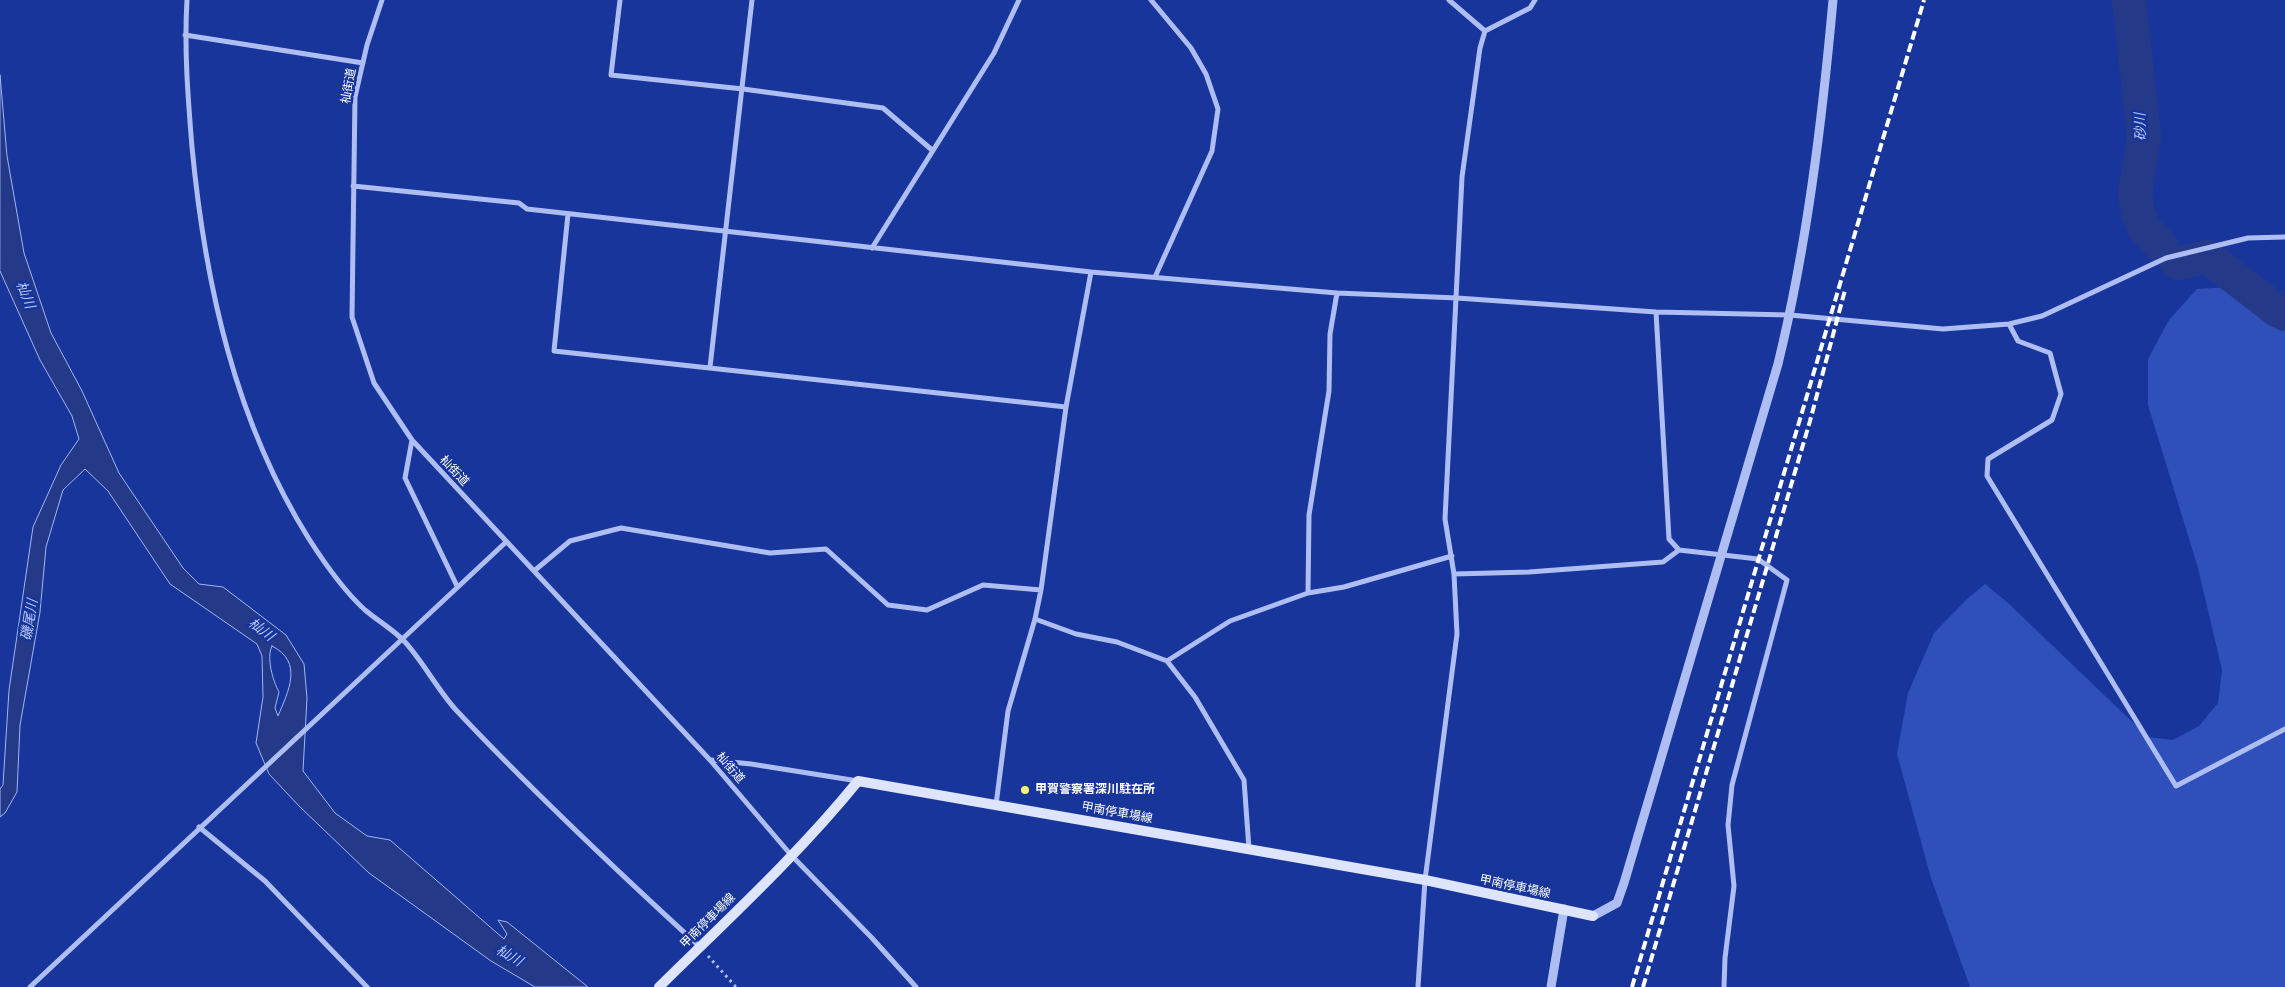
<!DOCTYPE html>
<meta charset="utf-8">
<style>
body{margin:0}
canvas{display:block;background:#17359b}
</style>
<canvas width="2285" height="987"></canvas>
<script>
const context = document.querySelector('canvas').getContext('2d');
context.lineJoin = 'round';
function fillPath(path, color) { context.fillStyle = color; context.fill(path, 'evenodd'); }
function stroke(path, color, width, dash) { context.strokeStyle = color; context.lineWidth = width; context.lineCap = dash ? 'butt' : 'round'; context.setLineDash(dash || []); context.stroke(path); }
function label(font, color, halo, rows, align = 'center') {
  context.font = font + ' Manrope,"Noto Sans JP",sans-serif'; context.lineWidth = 5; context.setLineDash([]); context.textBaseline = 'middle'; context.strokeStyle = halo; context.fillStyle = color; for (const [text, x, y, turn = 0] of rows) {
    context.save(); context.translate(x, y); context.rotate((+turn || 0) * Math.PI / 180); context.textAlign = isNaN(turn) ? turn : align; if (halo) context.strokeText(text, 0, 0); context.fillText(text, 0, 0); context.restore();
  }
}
fillPath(new Path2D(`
 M2247,286L2285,295V987H1970L1931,878L1897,754L1908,693L1934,633L1967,599L1985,584L2008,603L2148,737L2173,740L2199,726L2218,703L2222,670L2198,568L2148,405V359L2169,320L2197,289Z`), '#2f4fbb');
const water = new Path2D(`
 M0,75L7,156L24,253L51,333L82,391L119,473L183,568L199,584L223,587L286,635L304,664L307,698L303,771L335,813L367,836L390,840L504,939L507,934L498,920L507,922L588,987H535L491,961L369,873L299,806L269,774L256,743L263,697L262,656L257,644L170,584L108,491L85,469L63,490L46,547L40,612L20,725L17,792L5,813L0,817V789L3,785L9,690L33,527L61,465L79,439L72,416L40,360L0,271ZM272,646C304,662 288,692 278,716L275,708L279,692C273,681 266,658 272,646Z`);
fillPath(water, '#243a88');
stroke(water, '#a1b6f4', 1);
stroke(new Path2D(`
 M2129,0L2144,136L2135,193L2138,213L2144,229L2161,246
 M2177,263L2208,257L2277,310L2285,314`), '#243a88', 34);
stroke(new Path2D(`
 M708,956L736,987`), '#aebef2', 3, [2.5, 4]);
stroke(new Path2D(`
 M187,0C184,49 188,98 192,147C205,284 235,421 309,539C325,564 343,590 365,610C378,621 394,630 405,642C424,663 437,689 456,710C534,793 616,870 700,947
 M382,0L367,45L355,97L352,317L374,383L412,440L710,760L791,855L872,938L916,987
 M620,0L611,75L743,89L883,108L932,150
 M1151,0L1191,48L1206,74L1218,109L1212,151L1155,277
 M1449,0L1485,31
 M185,35L363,63
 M353,186L519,203L527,209L1091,272L1337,293L1457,298L1656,312L1790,315L1943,329L2009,324L2042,316L2166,258L2248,238L2285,237
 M568,214L554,351L1066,407
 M872,248L994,53L1019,0
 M1656,312L1669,539L1679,550L1758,559L1787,580L1732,785L1728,825L1734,886L1725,958L1724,987
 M2009,324L2018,341L2050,353L2061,394L2052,420L1988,459L1987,476L2176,786L2285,729
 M710,367L752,0
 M412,440L405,478L457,586
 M534,571L570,541L621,528L770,553L826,549L888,605L927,610L983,585L1041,590
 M1454,574L1529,572L1663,562L1679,550
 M1308,593L1309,515L1329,391L1330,334L1337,293
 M1035,619L1076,634L1117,642L1167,661L1195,697L1244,780L1249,849
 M1167,661L1230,621L1308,593L1344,587L1452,556
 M711,760L751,764L858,781
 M996,805L1008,711L1035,619L1041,590L1066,407L1091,272
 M199,827L265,881L367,987
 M30,987L506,542
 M1418,987L1425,880L1457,634L1454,574L1445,519L1462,177L1480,48L1485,31L1530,8L1535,0`), '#aebef2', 5);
stroke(new Path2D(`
 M1593,916L1617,903L1624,883L1778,364C1807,245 1822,122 1833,0
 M1551,987L1564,909`), '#aebef2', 9);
stroke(new Path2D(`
 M659,987C727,920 798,855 858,781L1425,880L1593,916`), '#dde4fc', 10);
stroke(new Path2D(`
 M1632,987L1924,0
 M1643,987L1810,421L1845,290`), '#fff', 4, [9, 4]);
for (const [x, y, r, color] of [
 [1025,790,5,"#fff46f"]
]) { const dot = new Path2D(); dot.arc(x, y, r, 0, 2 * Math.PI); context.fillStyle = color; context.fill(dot); stroke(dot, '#17359b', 2); }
label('12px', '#fff', '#17359b', [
 ["杣街道",349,86,-80],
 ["杣街道",454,471,47],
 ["杣街道",730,768,49],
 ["甲南停車場線",1117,813,10],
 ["甲南停車場線",1515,887,12],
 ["甲南停車場線",708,921,-45]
]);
label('bold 12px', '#fff', '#17359b', [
 ["甲賀警察署深川駐在所",1035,790]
], 'left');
label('italic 14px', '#bacaf8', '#17359b', [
 ["砂川",2141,127,-92],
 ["杣川",25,295,68],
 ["磯尾川",30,620,-81],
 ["杣川",261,630,38],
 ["杣川",509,956,30]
]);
</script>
